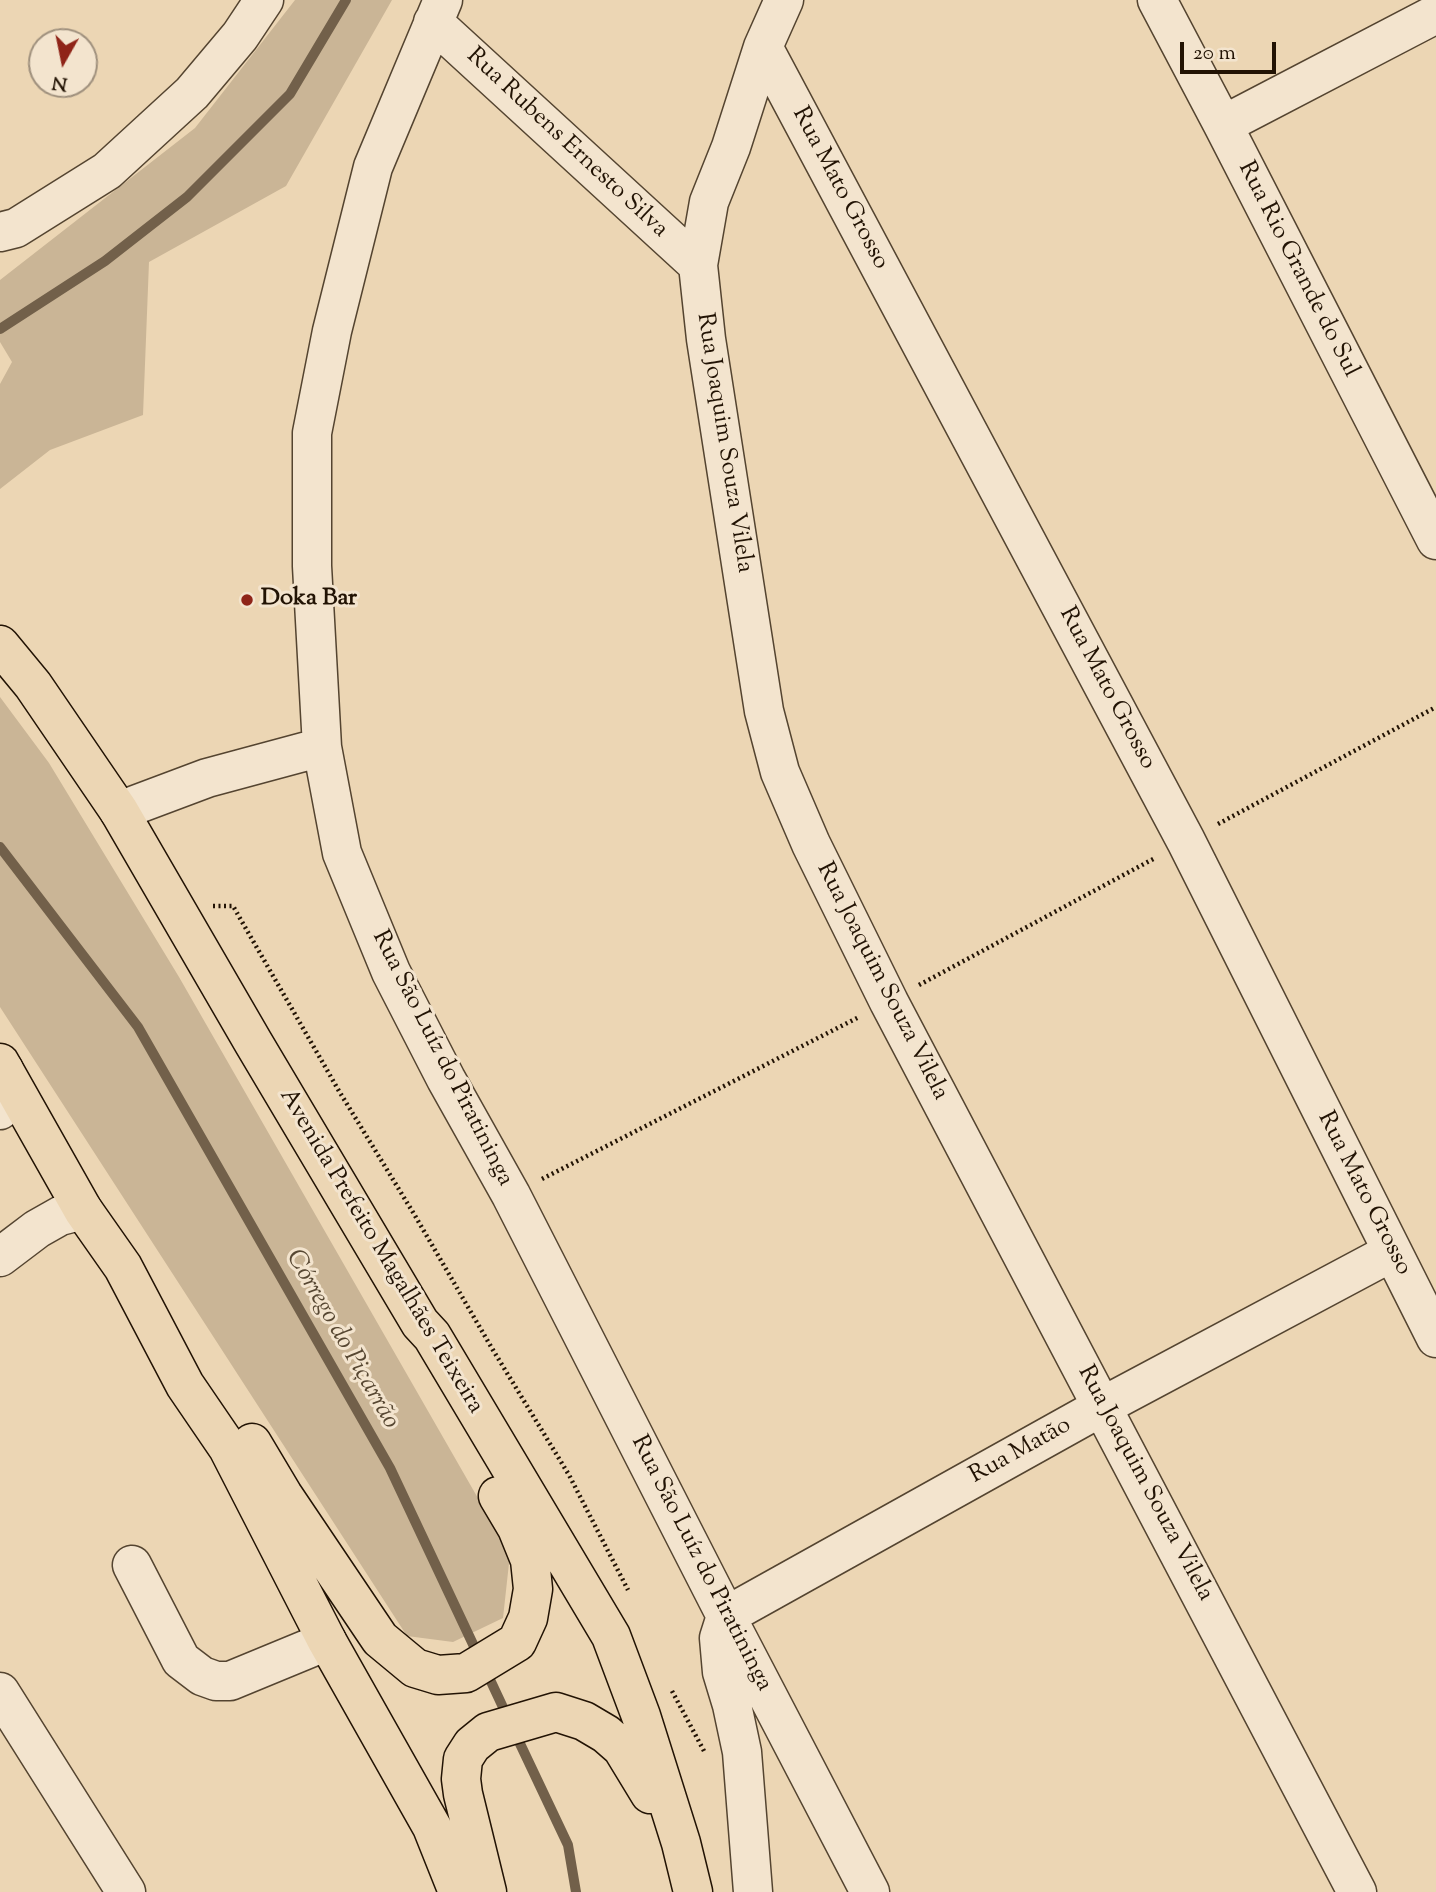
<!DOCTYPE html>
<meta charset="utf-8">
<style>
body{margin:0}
#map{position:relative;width:1436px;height:1892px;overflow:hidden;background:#ecd6b4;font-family:"Sorts Mill Goudy",serif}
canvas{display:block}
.north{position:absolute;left:28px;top:28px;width:70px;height:70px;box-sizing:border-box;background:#f3e4ce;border:2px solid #9f907d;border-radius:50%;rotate:189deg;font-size:19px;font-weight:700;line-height:28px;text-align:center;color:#221304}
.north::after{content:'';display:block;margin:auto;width:24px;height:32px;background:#8f2418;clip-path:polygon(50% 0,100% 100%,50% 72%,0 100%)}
.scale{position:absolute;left:1180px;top:42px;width:96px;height:32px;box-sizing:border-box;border:4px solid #221304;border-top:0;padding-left:9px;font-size:21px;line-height:24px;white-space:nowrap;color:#221304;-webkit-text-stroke:5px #f3e4ce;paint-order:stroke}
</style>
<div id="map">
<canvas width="1436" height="1892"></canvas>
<div class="north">N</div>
<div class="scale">20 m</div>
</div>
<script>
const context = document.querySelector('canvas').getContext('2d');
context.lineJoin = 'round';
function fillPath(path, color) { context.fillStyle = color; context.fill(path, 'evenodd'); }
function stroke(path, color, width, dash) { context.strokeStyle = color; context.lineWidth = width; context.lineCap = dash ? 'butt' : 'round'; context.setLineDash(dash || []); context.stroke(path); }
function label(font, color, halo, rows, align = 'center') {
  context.font = font + ' "Sorts Mill Goudy",serif'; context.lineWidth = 6; context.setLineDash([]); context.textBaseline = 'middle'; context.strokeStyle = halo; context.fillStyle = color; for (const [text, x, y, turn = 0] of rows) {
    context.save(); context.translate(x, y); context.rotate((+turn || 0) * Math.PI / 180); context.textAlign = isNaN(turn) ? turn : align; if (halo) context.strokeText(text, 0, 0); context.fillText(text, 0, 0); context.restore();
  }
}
fillPath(new Path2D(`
 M295,0H392L286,186L149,262L143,415L50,450L0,489V384L12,362L0,342V280L195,128Z
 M0,697L49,763L179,977L510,1554L503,1618L453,1642L407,1636L0,1007Z`), '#cab596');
stroke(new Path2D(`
 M0,329L105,261L187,197L290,94L346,0
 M0,847L138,1027L390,1468L479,1657
 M486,1671L508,1718
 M514,1731L568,1845L576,1892`), '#72604a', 10);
const minor = new Path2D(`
 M443,0L373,167L332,331L312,433V566L322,747L342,853L391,972L446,1079L511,1195L726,1616L870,1892
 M784,0L763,47L731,147L709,202L698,265L706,339L764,711L780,772L811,844L889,1002L1357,1892
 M1157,0L1223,125L1436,540
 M433,22L698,265
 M763,47L1186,841L1436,1338
 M1223,125L1436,14
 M0,232L16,228L107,171L192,93L240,36L264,0
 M119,811L207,778L322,747
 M0,1110L4,1070
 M0,1257L37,1229L60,1216L83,1210
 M132,1565L181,1660L202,1676L216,1681H230L327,1641
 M726,1616L1103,1406L1392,1252
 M726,1616L719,1638L722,1672L732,1705L742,1752L753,1892
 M0,1692L126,1892`);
const major = new Path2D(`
 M0,645L33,685L119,811L253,1042L420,1323L432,1336L611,1636L641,1716L681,1843L693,1892
 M0,1063L83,1210L123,1267L185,1385L228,1448L327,1641L432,1827L458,1892
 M252,1443L283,1495L380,1639L415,1668L438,1675L466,1673L517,1642L528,1618L533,1589L530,1560L517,1528L498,1496
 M487,1892L463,1794L461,1779L463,1759L472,1745L488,1732L556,1712L584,1721L606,1734L622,1748L650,1794`);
stroke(minor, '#544430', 41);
stroke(major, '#221304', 41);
stroke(new Path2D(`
 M1218,824L1436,707
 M213,906H233L339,1091L414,1214L493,1350L569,1475L628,1590
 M919,985L1155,858
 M542,1179L859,1017
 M672,1691L704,1751`), '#221304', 4.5, [2, 3.5]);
stroke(minor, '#f3e4ce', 38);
stroke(major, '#ecd6b4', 38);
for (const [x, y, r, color] of [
 [247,600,7,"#8f2418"]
]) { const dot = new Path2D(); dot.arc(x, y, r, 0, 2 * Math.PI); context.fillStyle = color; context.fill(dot); stroke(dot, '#f3e4ce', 2.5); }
label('24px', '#221304', '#f3e4ce', [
 ["Rua Rubens Ernesto Silva",566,144,43],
 ["Rua Mato Grosso",839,189,62],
 ["Rua Rio Grande do Sul",1297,270,63],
 ["Rua Joaquim Souza Vilela",723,443,81],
 ["Rua Mato Grosso",1106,689,62],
 ["Rua Joaquim Souza Vilela",881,982,63],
 ["Rua São Luíz do Piratininga",441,1059,63],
 ["Rua Mato Grosso",1363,1194,63],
 ["Avenida Prefeito Magalhães Teixeira",380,1252,59],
 ["Rua Matão",1021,1452,-29],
 ["Rua Joaquim Souza Vilela",1144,1484,62],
 ["Rua São Luíz do Piratininga",700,1564,63]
]);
label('bold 24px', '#221304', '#f3e4ce', [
 ["Doka Bar",261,600]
], 'left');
label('italic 26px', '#574732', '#f3e4ce', [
 ["Córrego do Piçarrão",341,1340,60]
]);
</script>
